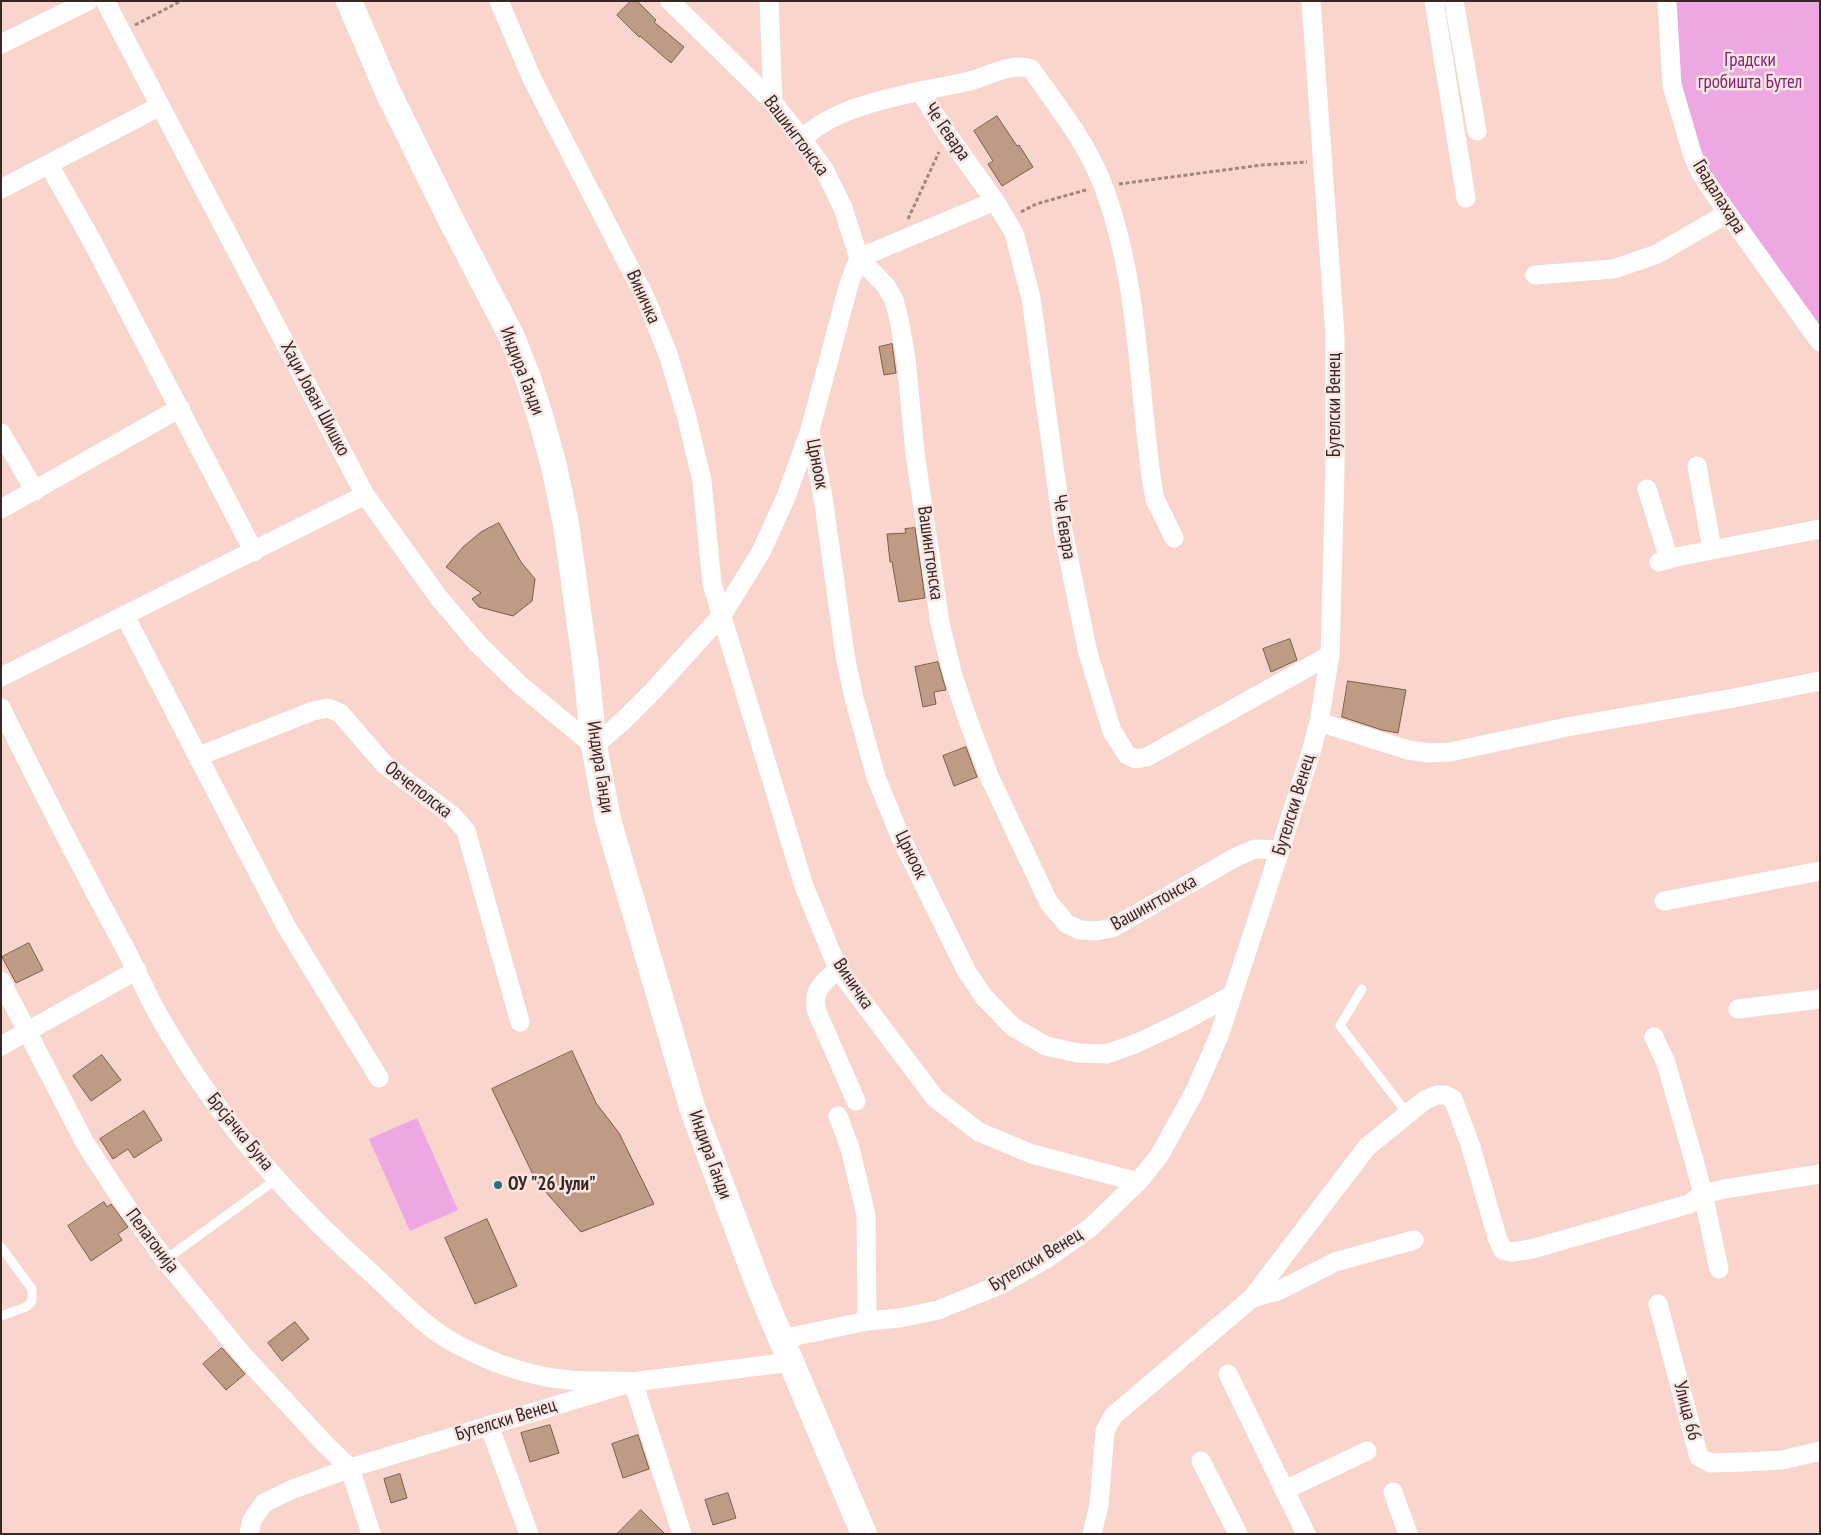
<!DOCTYPE html>
<meta charset="utf-8">
<style>
body{margin:0}
#map{position:relative;width:1821px;height:1535px;overflow:hidden;background:#f9d5cd;font-family:"PT Sans Narrow",sans-serif}
canvas{display:block}
.frame{position:absolute;inset:0;border:2px solid #382723;pointer-events:none}
</style>
<div id="map">
<canvas width="1821" height="1535"></canvas>
<div class="frame"></div>
</div>
<script>
const context = document.querySelector('canvas').getContext('2d');
context.lineJoin = 'round';
function fillPath(path, color) { context.fillStyle = color; context.fill(path, 'evenodd'); }
function stroke(path, color, width, dash) { context.strokeStyle = color; context.lineWidth = width; context.lineCap = dash ? 'butt' : 'round'; context.setLineDash(dash || []); context.stroke(path); }
function label(font, color, halo, rows, align = 'center') {
  context.font = font + ' "PT Sans Narrow",sans-serif'; context.lineWidth = 5; context.setLineDash([]); context.textBaseline = 'middle'; context.strokeStyle = halo; context.fillStyle = color; for (const [text, x, y, turn = 0] of rows) {
    context.save(); context.translate(x, y); context.rotate((+turn || 0) * Math.PI / 180); context.textAlign = isNaN(turn) ? turn : align; if (halo) context.strokeText(text, 0, 0); context.fillText(text, 0, 0); context.restore();
  }
}
fillPath(new Path2D(`
 M1676,1H1820V334L1707,169L1683,107L1676,33Z
 M417,1118L458,1210L410,1231L369,1139Z`), '#eda7e2');
const building = new Path2D(`
 M631,1H637L656,20L654,22L684,47L671,63L640,36L639,37L617,15Z
 M997,116L1017,146L1019,145L1033,167L1002,186L988,164L993,161L974,131Z
 M892,344L896,373L884,375L879,347Z
 M499,523L521,562L535,579L532,601L513,616L479,607L472,599L481,593L446,567L463,547L481,532Z
 M915,528L925,598L899,602L892,562H890L887,534L906,533L905,529Z
 M1290,639L1297,660L1271,672L1263,649Z
 M938,662L946,690L934,692L936,704L923,707L915,667Z
 M1348,681L1406,690L1398,733L1382,730L1342,717Z
 M966,747L977,777L954,786L943,756Z
 M29,943L43,970L16,983L2,957Z
 M572,1051L596,1103L619,1133L654,1204L581,1232L536,1181L492,1089Z
 M102,1055L121,1080L91,1101L73,1076Z
 M144,1111L162,1140L134,1158L128,1149L113,1159L100,1139Z
 M104,1202L107,1207L111,1204L128,1227L118,1234L122,1240L91,1261L68,1226Z
 M487,1219L517,1286L475,1304L445,1238Z
 M295,1322L309,1339L282,1361L268,1343Z
 M222,1348L245,1374L226,1390L203,1364Z
 M550,1425L559,1453L530,1462L521,1433Z
 M638,1435L649,1469L623,1478L612,1444Z
 M400,1474L407,1498L391,1503L384,1479Z
 M728,1493L736,1518L713,1525L705,1500Z
 M641,1510L665,1534H617Z`);
fillPath(building, '#bf9b85');
stroke(building, '#7d5c48', 1);
stroke(new Path2D(`
 M135,25L181,1
 M1119,184L1262,165L1307,162
 M1021,212L1036,204L1086,190
 M908,219L939,152`), '#a18680', 3, [4, 2.5]);
stroke(new Path2D(`
 M1362,989L1340,1026L1407,1113
 M1,1247L32,1289V1301L26,1307L1,1316
 M165,1260L278,1178`), '#fff', 9);
stroke(new Path2D(`
 M105,1L365,495L439,598L478,644L520,685L594,746L623,721L653,691L722,615L761,552L786,497L810,430L849,284L859,258
 M499,1L533,81L645,297L668,354L686,414L702,481L712,584L804,886L838,969L935,1098L979,1132L1032,1154L1138,1182
 M670,1L773,102L802,139L824,169L843,208L859,258L886,286L894,300L899,319L906,359L915,453L940,623L953,676L968,720L989,776L1049,903L1067,924L1080,930L1096,931L1112,928L1236,857L1255,849L1280,850
 M769,1L773,102
 M1434,1L1466,198
 M1454,1L1477,131
 M1667,1L1672,85L1692,153L1700,172L1720,202L1820,342
 M1,44L88,1
 M920,91C936,88 953,85 970,81C989,76 1011,62 1031,69C1058,107 1088,144 1104,188C1139,282 1138,385 1152,483L1155,499L1174,538
 M802,139C832,110 880,100 920,91L947,134L995,201L1014,233L1031,298L1063,531L1088,653L1112,731L1127,755L1136,759L1147,757L1330,655
 M49,165L93,243L254,552
 M1,189L160,106
 M859,258L995,201
 M1535,275L1614,269L1657,254L1728,213
 M810,431L823,497L845,655L854,698L876,777L900,836L967,972L984,997L1013,1027L1046,1046L1078,1053L1106,1054L1135,1044L1184,1021L1232,995
 M1,433L35,491
 M1697,466L1712,549
 M1647,489L1669,559
 M1,509L180,408
 M1659,562L1676,557L1820,529
 M125,616L286,926L379,1078
 M1,677L365,495
 M1,708C41,789 82,869 125,948C135,967 143,986 153,1005C166,1029 181,1053 196,1076C244,1147 304,1213 368,1270C397,1296 423,1327 458,1345C492,1363 531,1377 570,1380C591,1382 612,1380 633,1382L682,1534
 M1319,722L1408,750L1429,753L1450,752L1567,727L1734,698L1820,681
 M199,756L313,711L328,708L340,713L384,764L453,816L466,831L520,1022
 M1664,901L1820,871
 M838,969C824,983 811,989 817,1012L856,1101
 M1,981L85,1143L124,1203L165,1260L242,1354L323,1442L350,1468L371,1534
 M1738,1009L1820,999
 M1654,1037L1666,1063L1695,1164L1703,1194L1719,1269
 M1,1046L137,970
 M838,1116L850,1148L866,1215L867,1321
 M1252,1298L1280,1290L1335,1262L1414,1240
 M1658,1304L1699,1457L1710,1463L1746,1462L1782,1460L1820,1451
 M782,1339L867,1321L900,1318L938,1310L1000,1285L1046,1259L1090,1228L1138,1182L1159,1156L1194,1093L1219,1036L1280,850L1311,752L1319,722L1330,655L1335,471V335L1311,1
 M1228,1374L1306,1534
 M489,1425L529,1534
 M1201,1461L1238,1534
 M1285,1490L1367,1451
 M1393,1492L1408,1534
 M249,1534L252,1520L264,1503L291,1490L350,1468L633,1382L791,1362
 M1092,1534L1099,1505L1105,1431L1113,1416L1252,1298L1367,1147L1425,1100L1437,1095H1445L1453,1099L1470,1144L1498,1240L1503,1250L1512,1252L1532,1249L1689,1204L1703,1194L1724,1189L1820,1174`), '#fff', 19);
stroke(new Path2D(`
 M349,1L388,92L452,222L512,337L528,378L541,419L554,466L566,524L586,668L594,746L608,820L638,922L693,1110L760,1289L864,1534`), '#fff', 26);
for (const [x, y, r, color] of [
 [498,1185,5,"#2a707e"]
]) { const dot = new Path2D(); dot.arc(x, y, r, 0, 2 * Math.PI); context.fillStyle = color; context.fill(dot); stroke(dot, '#f9e6e2', 2); }
label('19px', '#832179', '#f9e6e2', [
 ["Градски",1750,61],
 ["гробишта Бутел",1750,83]
]);
label('19px', '#382723', '#f9e6e2', [
 ["Че Гевара",947,132,55],
 ["Вашингтонска",796,136,53],
 ["Гвадалахара",1719,197,58],
 ["Виничка",643,297,66],
 ["Индира Ганди",522,371,69],
 ["Хаџи Јован Шишко",315,399,62],
 ["Бутелски Венец",1335,405,-90],
 ["Црноок",817,464,79],
 ["Че Гевара",1064,527,81],
 ["Вашингтонска",930,553,82],
 ["Индира Ганди",600,767,81],
 ["Овчеполска",418,790,38],
 ["Бутелски Венец",1294,805,-73],
 ["Црноок",911,855,64],
 ["Вашингтонска",1154,903,-29],
 ["Виничка",853,984,56],
 ["Брсјачка Буна",240,1132,51],
 ["Индира Ганди",710,1155,70],
 ["Пелагонија",152,1241,53],
 ["Бутелски Венец",1036,1260,-31],
 ["Улица 66",1687,1411,75],
 ["Бутелски Венец",506,1420,-17]
]);
label('bold 19px', '#382723', '#f9e6e2', [
 ["ОУ \"26 Јули\"",508,1185]
], 'left');
</script>
